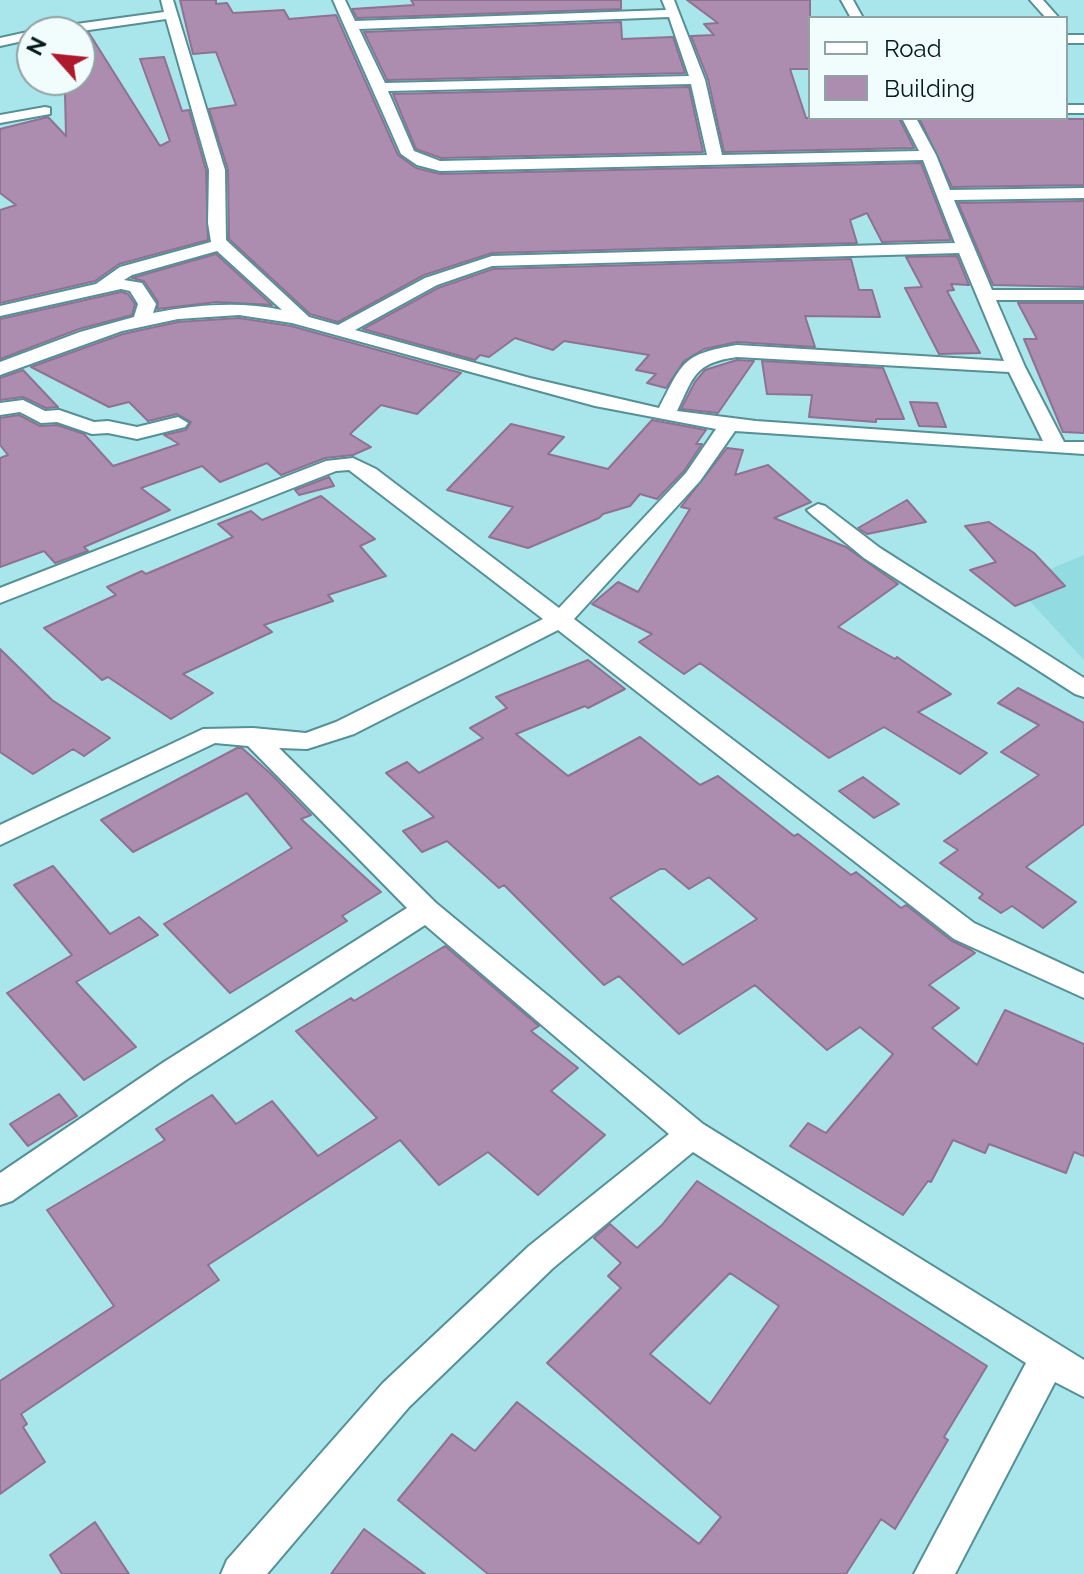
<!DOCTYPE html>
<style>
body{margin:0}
#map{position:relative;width:1084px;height:1574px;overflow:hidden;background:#a8e6eb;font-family:Raleway,sans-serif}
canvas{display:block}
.legend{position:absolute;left:808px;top:16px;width:260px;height:104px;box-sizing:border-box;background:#f1fcfd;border:2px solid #91a2a3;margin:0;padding:10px 14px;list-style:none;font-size:24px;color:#021a1c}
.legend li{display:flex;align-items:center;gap:16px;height:40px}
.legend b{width:40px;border:2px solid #91a2a3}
.north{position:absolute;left:16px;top:16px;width:80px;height:80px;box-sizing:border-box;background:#f1fcfd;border:2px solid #91a2a3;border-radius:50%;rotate:297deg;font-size:22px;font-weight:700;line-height:32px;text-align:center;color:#021a1c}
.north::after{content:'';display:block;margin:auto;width:28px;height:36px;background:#ae1a2b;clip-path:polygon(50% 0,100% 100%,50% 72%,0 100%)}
</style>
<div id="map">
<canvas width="1084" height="1574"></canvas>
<ul class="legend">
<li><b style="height:10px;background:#fff"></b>Road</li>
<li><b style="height:22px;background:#ac8db0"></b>Building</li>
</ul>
<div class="north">N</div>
</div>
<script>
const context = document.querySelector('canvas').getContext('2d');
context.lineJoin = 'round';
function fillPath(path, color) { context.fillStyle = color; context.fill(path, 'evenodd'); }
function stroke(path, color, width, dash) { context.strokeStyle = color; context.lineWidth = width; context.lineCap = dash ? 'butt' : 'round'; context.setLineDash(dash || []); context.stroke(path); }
fillPath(new Path2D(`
 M1084,555V660L1014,584Z`), '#92dbe1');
const building = new Path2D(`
 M180,0H216V4L227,3L233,13L284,10L289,19L336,15L398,155L416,168L440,174L921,163L951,240L882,242L867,213L850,220L857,243L492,253L424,275L338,322L310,314L229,239L228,170L209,109L236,105L216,52L193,54Z
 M411,0H621V9L357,18L352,9L414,5Z
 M687,0H810V69H790L806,118H899L914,148L724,152L708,79L691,36L714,35L704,24L718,23Z
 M621,22L622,39L673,37L685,73L387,80L364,32Z
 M89,33L160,146L170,141L140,59L164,57L182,111L189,110L206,170L208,240L119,264L95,281L0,303V210L16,205L0,193V129L48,117L66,136L65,93L67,87L80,86V71H89L82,34Z
 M689,87L703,152L441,158L416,149L393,94Z
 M919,118L1084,119V185L952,187Z
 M1084,201V287L993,285L958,203Z
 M216,254L272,305L217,302L157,309L158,302L144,281L132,278Z
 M957,256L969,285L951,284L954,290L947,291L980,353L939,354L905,288L922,287L906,257Z
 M851,259L859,290H872L880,317L805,316L815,347L737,342L704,349L684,361L666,388L647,383L656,374L636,370L649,355L564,341L553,350L515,338L489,357L480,355L475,360L363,329L438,288L493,269Z
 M121,292L128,294L135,304L132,315L79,329L0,359V319Z
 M1018,303H1084V433L1063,432L1024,339H1037Z
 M239,318L291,326L461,373L417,414L381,405L350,434L371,447L353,455L325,458L281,475L267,463L220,482L202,466L141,488L170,510L84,547L88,551L55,563L44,551L0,567V458L8,455L0,445V418L19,415L40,426L57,425L84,434L113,466L179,444L164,435L186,430L191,422L177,414L148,421L129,402L109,407L31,367L123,334L178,322Z
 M737,360L754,361L718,413L681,409L695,382L705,370Z
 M762,361L883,368L904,419H876V422L809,417L812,395L767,394Z
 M23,370L55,404L58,407L46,408L23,397L0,400V378Z
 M910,402L937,403L946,427L919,426Z
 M652,420L706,430L696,444H702L684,471L657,499L640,494L630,506L603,514L599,518L528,548L489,537L513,507L447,490L511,424L564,437L548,454L608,469Z
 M727,448L743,450L735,475L768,465L811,502L774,518L846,547L898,584L838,627L895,659L897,657L951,694L918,712L987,753L960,774L884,727L829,758L700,663L684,674L639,642L652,634L592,604L618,582L638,592L690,509L681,507Z
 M329,477L334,486L299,495L295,490Z
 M321,496L375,539L360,546L386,576L328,595L333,601L264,625L272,632L183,674L213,693L171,719L108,677L102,680L44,628L116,595L107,587L142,571L146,574L233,537L218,524L251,511L262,520Z
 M907,500L926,522L867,534L858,528Z
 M989,522L1034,553L1065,586L1015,606L970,570L996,562L965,526Z
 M0,649L52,700L110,738L84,756L73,749L33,774L0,752Z
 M588,660L625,689L588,708L585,706L516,734L568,776L640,737L700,785L718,776L794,836L798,834L851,875L856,872L901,908L906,905L952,941L971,950L975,953L929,985L959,1008L932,1028L977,1065L1005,1010L1084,1044V1156L1074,1152L1066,1173L989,1144L985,1153L953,1140L931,1182L928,1181L903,1215L790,1146L808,1123L826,1133L893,1054L860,1027L827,1050L755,985L679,1034L619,976L604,985L504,885L499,888L447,841L422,852L403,831L434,817L386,773L407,762L419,773L483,738L470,728L507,708L496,697ZM660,869H665L689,889L709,877L757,919L683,965L610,898Z
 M1018,688L1084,723V824L1026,867L1076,902L1043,928L1012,906L1001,913L979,898L983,894L940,863L958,850L944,841L1039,775L1001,752L1039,725L998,703Z
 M237,748H242L271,774L311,815L301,819L381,892L342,916L347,921L230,993L164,924L292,848L247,793L133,852L101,820Z
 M863,777L899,804L874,818L839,791Z
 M53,866L110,934L139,917L158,935L76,982L136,1047L84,1080L7,993L72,955L14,885Z
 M445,946L539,1026L531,1031L578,1068L551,1091L605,1135L538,1195L488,1152L439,1185L400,1140L208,1265L219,1280L21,1414L27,1424L23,1427L45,1462L0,1494V1381L114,1306L47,1210L165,1140L156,1129L212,1095L236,1124L272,1101L318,1156L377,1118L296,1031L351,998L354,1001Z
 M59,1094L77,1116L28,1146L10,1124Z
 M697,1181L987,1366L944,1437L948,1440L895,1529L881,1519L846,1574H488L398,1500L452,1434L475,1451L517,1402L699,1544L721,1517L547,1363L621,1288L608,1276L621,1263L594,1238L610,1224L637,1248L662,1225ZM730,1273L779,1306L710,1404L650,1354Z
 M95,1522L129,1574H62L50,1555Z
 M364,1529L425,1574H331Z`);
fillPath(building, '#ac8db0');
stroke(building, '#8f7193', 2);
const minor = new Path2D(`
 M161,0H173L225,170L226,240L309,317L338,325L425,278L492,256L955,243L923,160L440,171L417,165L401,154L333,0H345L355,21L666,10L662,0H674L705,80L722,155L919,151L902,118H916L936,155L950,190L1084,188V198L954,200L992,290H1084V300H996L1025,367L1064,442H1084V454L735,431L700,481L574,619L974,923L1084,974V998L954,939L558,630L354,734L307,749L279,748L436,903L703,1124L1084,1360V1397L1055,1382L955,1574H914L1026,1363L693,1152L553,1268L409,1407L267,1574H221L227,1560L383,1383L529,1246L669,1134L425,925L186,1080L12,1201L0,1205V1173L164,1062L407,908L248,746L215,743L0,845V825L203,729L253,728L306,733L336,722L543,619L349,470L336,471L0,603V588L326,461L353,458L376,469L559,608L686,473L716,429L595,406L292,323L239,315L178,319L122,331L0,375V362L80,332L134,317L138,304L130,291L121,289L0,316V306L96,284L120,267L211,242L208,223L209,170L166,19L75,32H41L47,28L164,12ZM669,17L689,76L385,83L359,29ZM691,84L707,155L440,161L414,151L388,91ZM217,251L282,310C239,301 196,305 153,313L156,304L142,283L124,280L132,275ZM959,253L1004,361L737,345C682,354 683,362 659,408L530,378L355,330L437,285L492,266ZM737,357L1009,372L1043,441L756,421L677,411C694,376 694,363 737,357Z
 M841,0H853L863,18H851Z
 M1030,0H1043L1059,18H1046Z
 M32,31L35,32H32V39L0,46V38Z
 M1066,35H1084V43H1066Z
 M1066,105H1084V113H1066Z
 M45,107L50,108V114L0,123V115Z
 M23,400L45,411L59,410L94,422L108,421L137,427L178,417L188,423L185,427L137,439L108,433L92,434L57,422L41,423L20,412L0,415V403Z
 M818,504L825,506L880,548L1084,678V697L1075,694L864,558L811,514L807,510Z`);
stroke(minor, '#549095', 4);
fillPath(minor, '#fff');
</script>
